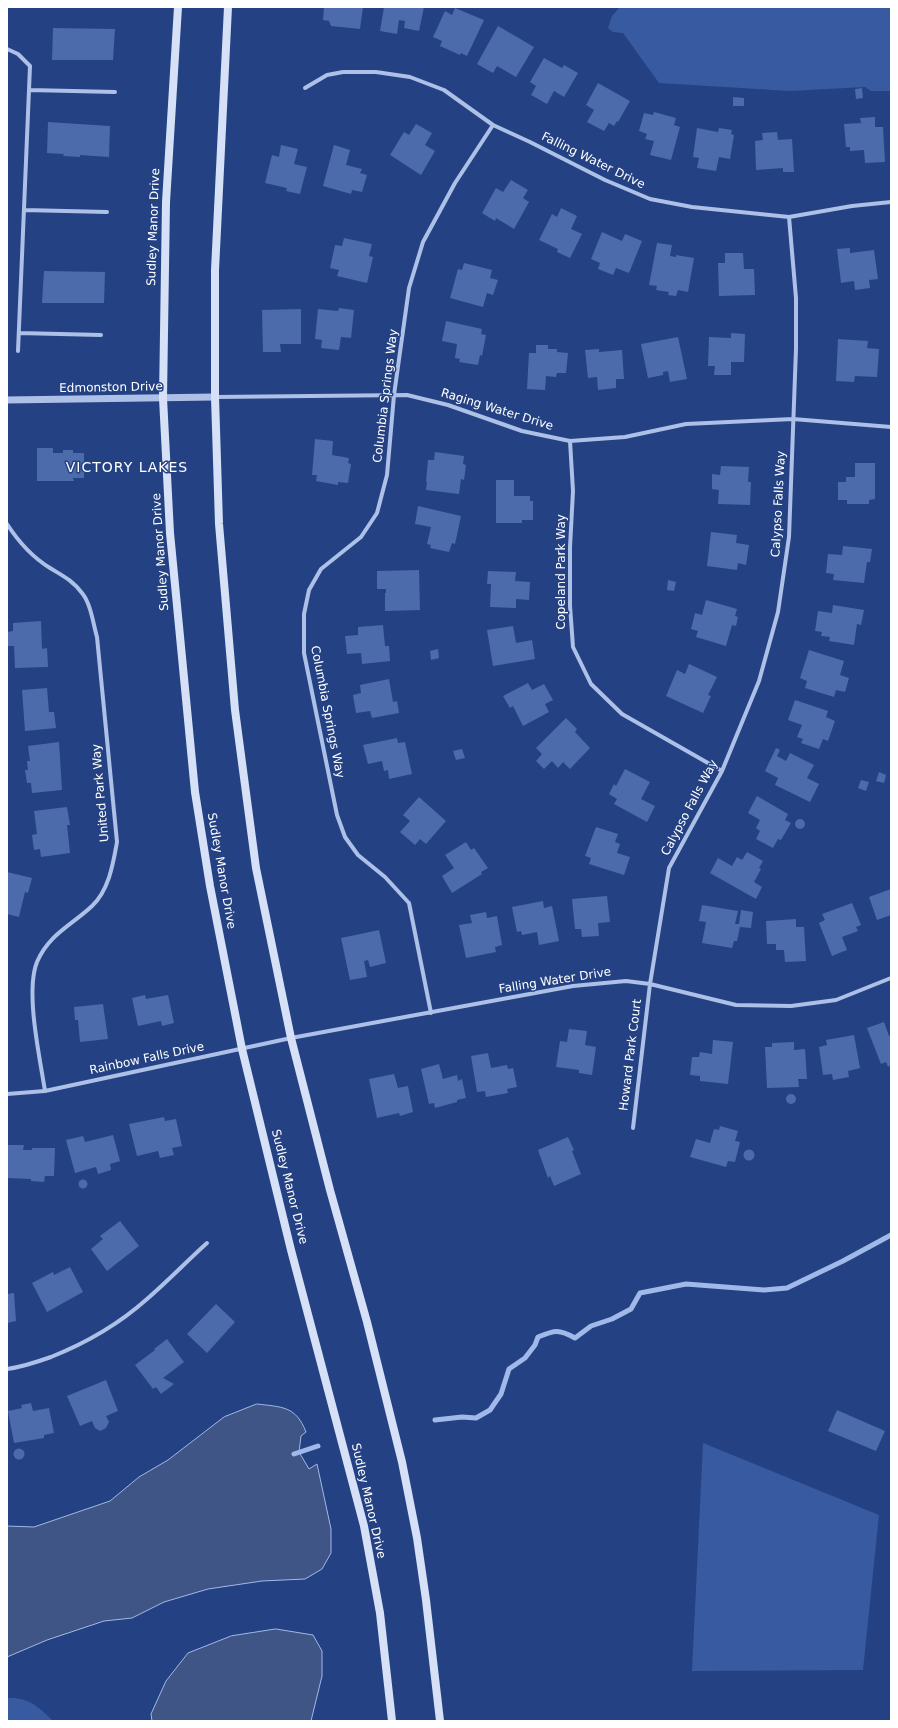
<!DOCTYPE html>
<style>
body{margin:0}
#map{position:relative;width:898px;height:1728px;overflow:hidden;background:#244283;font-family:"DejaVu Sans",sans-serif}
canvas{display:block}
.frame{position:absolute;inset:0;border:8px solid #fff;pointer-events:none}
</style>
<div id="map">
<canvas width="898" height="1728"></canvas>
<div class="frame"></div>
</div>
<script>
const context = document.querySelector('canvas').getContext('2d');
context.lineJoin = 'round';
function fillPath(path, color) { context.fillStyle = color; context.fill(path, 'evenodd'); }
function stroke(path, color, width, dash) { context.strokeStyle = color; context.lineWidth = width; context.lineCap = dash ? 'butt' : 'round'; context.setLineDash(dash || []); context.stroke(path); }
function label(font, color, halo, rows, align = 'center') {
  context.font = font + ' "DejaVu Sans",sans-serif'; context.lineWidth = 3; context.setLineDash([]); context.textBaseline = 'middle'; context.strokeStyle = halo; context.fillStyle = color; for (const [text, x, y, turn = 0] of rows) {
    context.save(); context.translate(x, y); context.rotate((+turn || 0) * Math.PI / 180); context.textAlign = isNaN(turn) ? turn : align; if (halo) context.strokeText(text, 0, 0); context.fillText(text, 0, 0); context.restore();
  }
}
fillPath(new Path2D(`
 M620,7H891V91H871L865,87L790,91L659,83L623,33L613,32L608,28L612,16Z
 M703,1443L879,1515L863,1670L692,1671Z
 M7,1698C29,1697 39,1707 53,1721H7Z`), '#385aa0');
const water = new Path2D(`
 M257,1404C282,1407 296,1406 306,1432L301,1436L299,1452L309,1469L317,1464L331,1529V1553L322,1569L305,1579L262,1581L208,1589L164,1602L132,1618L104,1621L47,1640L7,1657V1526L34,1527L110,1501L139,1477L168,1460L224,1417Z
 M276,1629L313,1635L322,1651V1676L311,1721H152L151,1714L166,1681L188,1653L231,1636Z`);
fillPath(water, '#3f5585');
stroke(water, '#a0b9e8', 1);
stroke(new Path2D(`
 M435,1420L462,1417L476,1418L490,1410L501,1394L509,1369L525,1358L535,1345L538,1337C555,1330 559,1329 575,1338L591,1326L612,1319L631,1309L640,1293L686,1284L764,1290L787,1288L843,1261L891,1235
 M294,1454L318,1446`), '#a0b9e8', 5);
fillPath(new Path2D(`
 M324,7H363L360,29L331,26L329,21L323,20Z
 M384,7H424L419,31L404,28L405,21L399,20L397,34L380,31Z
 M455,8L484,20L467,56L461,53L460,55L440,46L442,41L433,37L445,11L452,15Z
 M498,26L534,47L516,77L497,66L493,73L477,64Z
 M53,28L115,29L113,60H52Z
 M544,58L562,68L564,65L578,73L564,97L554,91L547,104L531,95L536,86L530,82Z
 M598,83L630,101L618,122L617,121L614,126L609,123L604,131L587,122L594,110L586,105Z
 M862,88L863,98L856,99L855,89Z
 M733,97L744,98V106H733Z
 M654,112L676,118L674,125L680,127L671,160L650,155L654,141L645,139L647,134L639,131L644,113L653,115Z
 M875,117V127H883L885,162L865,163L864,150L850,151V147H846L844,124L861,123L860,118Z
 M48,122L110,126L109,157L80,155V157L63,156L64,154L47,153Z
 M416,124L432,133L425,145L435,151L421,175L390,155L404,132L409,135Z
 M697,128L718,132L719,128L732,130L731,134L734,135L730,159L719,157L716,171L697,168L699,158L693,157Z
 M777,132L778,140L792,139L794,172H783V168L756,170L755,141L763,140L762,133Z
 M281,145L298,149L294,164L307,167L300,194L286,191L287,188L265,183L272,155L279,157Z
 M334,145L350,150L346,165L362,169L360,173L367,175L362,192L352,190L351,194L323,186Z
 M511,180L528,190L523,198L529,202L514,229L496,218L495,221L482,213L496,188L503,192Z
 M561,208L577,216L571,229L582,234L570,258L557,252L558,249L539,240L552,214L557,217Z
 M602,232L622,241L625,234L642,241L629,273L616,268L613,275L598,269L600,263L591,259Z
 M344,238L372,244L369,256L373,257L367,283L337,276L339,270L330,268L335,245L342,246Z
 M657,243L672,245L670,256L676,257V255L694,258L688,292L678,290L676,296L668,295L669,292L656,290L657,286L649,285Z
 M850,248V253L874,250L878,279L869,280L870,288L855,290L854,281L841,283L837,249Z
 M725,253H743L744,269H754L755,295L719,296L718,263H725Z
 M464,263L492,270L490,278L498,280L493,295L487,293L483,307L450,298L458,269L462,270Z
 M44,271L105,272L104,303H42Z
 M339,308L354,310L351,338L341,337L339,350L321,348L322,340L315,339L318,309L338,311Z
 M301,309V344H280L281,352H263L262,310Z
 M446,321L482,329L481,334L486,335L482,356L480,355L478,365L459,362L460,359L455,358L457,344L442,341Z
 M731,333L745,334L744,362H731V375H714L715,366H708L709,337L731,338Z
 M678,337L687,379L670,382L668,371L663,372V375L648,378L641,344Z
 M838,339L868,341L867,348L879,349L877,377L855,376L854,382L836,381Z
 M536,345H548V349H557V352L568,353L566,373H557L556,377L546,376L545,390L527,389L529,353H536Z
 M599,349V352L622,350L624,379H616V388L598,390L597,377L588,378L585,350Z
 M315,439L333,441L332,455L349,458L348,463L351,464L348,483L338,482V485L316,481L317,475H312Z
 M37,448H53V453H63V450H73V453H84V478H73L74,481H37Z
 M435,452L464,456L463,464L466,465L464,480L461,479L459,494L426,490L427,482H426L428,460H434Z
 M855,463H875V499L869,500V504H847V500H838V482H846V477H855Z
 M721,466L749,467L748,482H751L750,505L718,504L719,490L712,489V474L720,475Z
 M496,480H514V496H530V501H533V520H522V523H496Z
 M418,506L461,516L455,544L452,543L449,552L430,548L431,545L427,544L431,527L415,524Z
 M711,532L737,535L736,543L749,545L746,565L738,563L737,570L707,566Z
 M843,546L872,549L870,562H867L864,583L833,580L834,574L826,573L828,554L842,555Z
 M419,570L420,610L385,611V593H386V589H377V571Z
 M488,571L516,572L515,581L530,582L529,600L516,599V608L490,607L491,584H487Z
 M668,580L676,582L674,591L667,590Z
 M706,600L737,609L735,616L738,617L736,626L732,625L726,646L696,637L698,631L691,629L695,613L702,615Z
 M833,605L864,610L861,625L857,624L854,645L829,641L830,637L821,636L822,632L815,631L818,611L832,613Z
 M41,621L42,649L47,648L48,667L15,668L14,646H7V632L13,631V623Z
 M383,625L385,646H389L390,661L362,664L361,653L347,654L345,636L358,635V627Z
 M513,626L516,643L532,640L535,659L493,666L487,630Z
 M438,649L439,658L431,660L430,651Z
 M809,650L844,661L840,675L849,678L845,692L836,690L834,697L805,688L807,681L800,678Z
 M689,664L717,677L708,695L711,696L703,713L666,696L677,670L685,674Z
 M389,679L393,702L397,701L399,713L372,718L370,711L356,713L353,695L361,693L360,685Z
 M528,683L532,690L544,684L553,700L545,704L549,712L523,726L513,706L510,708L503,696Z
 M47,688L49,712H54L56,728L25,731L22,690Z
 M795,700L828,711L826,717L835,721L828,741L823,739L819,749L801,743L803,739L797,737L802,725L788,720Z
 M566,718L577,729L575,732L590,748L570,769L563,762L558,768L552,761L544,769L536,761L542,754L536,748Z
 M397,738L398,743L405,742L412,774L389,779L388,770L384,771L382,761L368,764L363,745Z
 M59,742L62,790L32,793L31,783H27L25,770H28L27,761H30L28,746Z
 M776,748L780,750L777,756L786,761L790,753L814,765L807,778L819,784L810,802L775,785L778,778L765,771Z
 M462,749L465,758L456,760L453,751Z
 M625,769L650,782L641,799L655,806L647,822L614,804L617,799L609,794L614,784L616,786Z
 M879,772L886,775L884,783L876,781Z
 M861,780L869,782L866,791L858,788Z
 M757,796L788,814L785,820L791,823L781,840L778,839L773,848L756,839L760,831L756,828L760,820L748,813Z
 M419,797L446,821L426,844L420,839L415,845L400,832L410,821L403,815Z
 M67,807L70,825H67L70,853L41,857L40,849L34,850L32,835L37,834L34,811Z
 M795 824a5 5 0 1 1 10 0a5 5 0 1 1-10 0Z
 M596,827L618,834L615,842L620,844L617,853L630,857L624,875L589,864L591,858L585,856Z
 M466,842L471,850L474,848L488,868L481,872L482,874L452,893L442,876L454,868L445,855Z
 M747,852L763,861L759,868L761,869L754,882L762,887L756,899L710,873L718,858L732,866L737,857L742,860Z
 M7,872L32,878L28,893L25,892L19,917L7,914Z
 M891,889V915L877,920L869,897Z
 M607,896L610,922L598,923L599,936L582,937L581,929H575L572,899Z
 M543,901L544,908L552,906L559,941L539,945L537,932L522,935L521,931L517,932L512,907Z
 M852,903L861,925L856,927L858,931L842,937L847,950L832,956L819,923L825,920L822,914Z
 M702,905L738,911L735,924H739L741,910L753,912L751,928L740,927L737,941H734L732,948L702,943L706,922L699,921Z
 M486,912L487,918L497,916L502,945L495,947L496,952L466,958L459,925L472,923L470,915Z
 M796,919V927H804L806,961L785,962L784,950H776V944H767L766,921Z
 M379,930L386,963L370,967L368,960L364,961L367,977L350,980L341,938Z
 M145,995L146,999L168,995L174,1023L162,1026L161,1021L138,1026L132,998Z
 M103,1004L108,1039L80,1042L78,1020H75L74,1007Z
 M884,1022L889,1036L891,1035V1065L888,1067L886,1062L881,1064L867,1028Z
 M569,1029L587,1031L585,1045L596,1047L592,1075L579,1073V1070L556,1067L560,1041L567,1042Z
 M854,1035L860,1068L848,1071L849,1077L833,1080L832,1074L823,1075L819,1047L827,1045L826,1040Z
 M713,1040L733,1042L728,1084L700,1081V1076L690,1075L692,1057H699L700,1052L712,1054Z
 M794,1042V1050L805,1049L807,1079H798L799,1087L767,1088L765,1047H772V1043Z
 M488,1053L491,1068L507,1065L508,1069L513,1068L517,1087L507,1089L508,1093L486,1097L485,1091L477,1092L471,1056Z
 M439,1064L443,1079L457,1075L458,1081L462,1079L466,1098L457,1100V1102L435,1108L434,1103L429,1104L421,1069Z
 M394,1074L398,1088L408,1086L413,1112L400,1116L399,1113L377,1118L369,1079Z
 M786 1099a5 5 0 1 1 10 0a5 5 0 1 1-10 0Z
 M164,1117L165,1121L176,1119L182,1146L172,1148L174,1155L160,1158L158,1151L137,1156L129,1124Z
 M720,1126L738,1131L735,1141L740,1142L735,1162L728,1161L726,1167L690,1157L696,1139L710,1143L714,1129L719,1130Z
 M113,1135L120,1161L110,1164L111,1170L98,1174L96,1167L75,1173L66,1140L83,1136L85,1142Z
 M568,1137L574,1150L572,1151L581,1174L554,1186L550,1176L548,1178L538,1150Z
 M7,1145H24L23,1150H32V1148H55L54,1176H45L44,1182L31,1181V1179L7,1178Z
 M743.5 1155a5.5 5.5 0 1 1 11 0a5.5 5.5 0 1 1-11 0Z
 M78.5 1184a4.5 4.5 0 1 1 9 0a4.5 4.5 0 1 1-9 0Z
 M120,1221L139,1246L107,1271L91,1249L103,1239L100,1236Z
 M70,1267L83,1292L47,1312L32,1283L53,1272L54,1275Z
 M14,1293L16,1321L7,1323V1294Z
 M216,1304L235,1322L207,1353L187,1334Z
 M167,1339L184,1362L163,1378L174,1384L161,1394L156,1387L153,1389L135,1365L155,1350L154,1349Z
 M106,1380L118,1411L106,1416L109,1422L106,1428L100,1431L95,1428L92,1421L80,1426L67,1396Z
 M31,1403L33,1411L49,1408L54,1433L44,1435V1438L14,1443L8,1411L22,1408L21,1405Z
 M837,1410L885,1431L876,1451L828,1431Z
 M13.5 1454a5.5 5.5 0 1 1 11 0a5.5 5.5 0 1 1-11 0Z`), '#4c6bab');
stroke(new Path2D(`
 M7,49L18,54L30,66L18,351
 M305,88L327,75L343,72H376L410,77L444,90L493,125L530,142L605,180L650,199L692,207L789,217L852,206L891,202
 M30,90L115,92
 M24,210L107,212
 M19,333L101,335
 M215,397L407,395L448,405L522,431L570,441L625,437L686,424L793,419L891,427
 M570,441L573,491L570,547V606L573,647L591,684L622,714L722,771
 M7,524C18,541 32,557 50,568C63,576 72,580 82,593C91,604 93,623 97,637L117,842C113,864 109,890 92,906C72,925 49,934 37,962C25,992 40,1058 45,1091
 M431,1013L409,903L385,877L358,855L345,837L337,815L304,653V614L309,590L321,569L361,537L377,513L387,475L394,395L409,288L423,242L455,183L493,125
 M7,1094L45,1091L291,1038L573,986L626,981L650,984L736,1005L791,1006L836,1000L891,978
 M633,1128L650,984L669,868L722,771L759,681L778,612L789,537L796,349V298L789,217
 M7,1369C22,1367 37,1362 51,1357C86,1343 119,1324 147,1299C168,1281 187,1261 207,1243`), '#acc0e8', 4);
stroke(new Path2D(`
 M7,400L215,397`), '#acc0e8', 7);
stroke(new Path2D(`
 M178,7L166,202L163,398L170,533L195,792L210,886L242,1049L291,1250L364,1526L380,1613L392,1721
 M228,7L215,270V397L219,524L235,710L256,868L291,1038L330,1190L367,1322L402,1462L417,1538L426,1600L440,1721`), '#d6e0f6', 8);
label('12px', '#fff', '#244283', [
 ["Falling Water Drive",593,161,26],
 ["Sudley Manor Drive",154,227,-88],
 ["Edmonston Drive",111,388,-1],
 ["Columbia Springs Way",386,396,-83],
 ["Raging Water Drive",497,410,17],
 ["Calypso Falls Way",779,504,-87],
 ["Sudley Manor Drive",161,552,-94],
 ["Copeland Park Way",562,572,-90],
 ["Columbia Springs Way",327,712,79],
 ["United Park Way",101,793,-95],
 ["Calypso Falls Way",690,808,-62],
 ["Sudley Manor Drive",221,871,80],
 ["Falling Water Drive",555,981,-9],
 ["Howard Park Court",631,1055,-83],
 ["Rainbow Falls Drive",147,1059,-12],
 ["Sudley Manor Drive",289,1187,76],
 ["Sudley Manor Drive",368,1501,77]
]);
context.letterSpacing = '1px';
label('14px', '#fff', '#244283', [
 ["VICTORY LAKES",127,468]
]);
context.letterSpacing = '0px';
</script>
